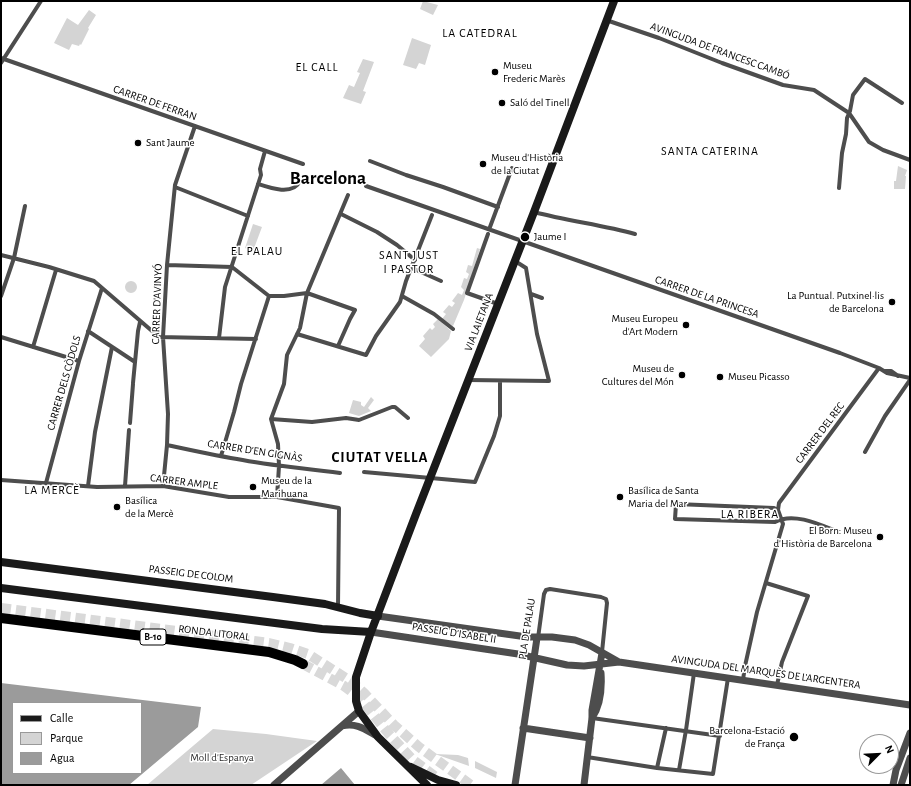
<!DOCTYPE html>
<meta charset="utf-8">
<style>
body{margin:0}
#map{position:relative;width:911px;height:786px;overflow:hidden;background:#fff;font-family:"Alegreya Sans",sans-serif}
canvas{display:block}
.frame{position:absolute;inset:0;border:2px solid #000;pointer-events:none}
.legend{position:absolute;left:12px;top:702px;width:130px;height:72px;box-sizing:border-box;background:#fff;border:1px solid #999;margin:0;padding:5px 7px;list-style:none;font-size:12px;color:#000}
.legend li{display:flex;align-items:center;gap:8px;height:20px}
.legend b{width:20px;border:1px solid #999}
.north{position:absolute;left:859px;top:734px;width:40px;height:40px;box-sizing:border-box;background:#fff;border:1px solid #999;border-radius:50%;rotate:66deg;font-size:11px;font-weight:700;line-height:16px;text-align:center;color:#000}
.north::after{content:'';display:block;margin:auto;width:14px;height:18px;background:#000;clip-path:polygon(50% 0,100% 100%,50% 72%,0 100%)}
</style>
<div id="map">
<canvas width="911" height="786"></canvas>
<div class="frame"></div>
<ul class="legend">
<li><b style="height:5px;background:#1a1a1a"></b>Calle</li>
<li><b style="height:11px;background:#d4d4d4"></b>Parque</li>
<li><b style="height:11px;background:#9b9b9b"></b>Agua</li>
</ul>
<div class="north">N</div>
</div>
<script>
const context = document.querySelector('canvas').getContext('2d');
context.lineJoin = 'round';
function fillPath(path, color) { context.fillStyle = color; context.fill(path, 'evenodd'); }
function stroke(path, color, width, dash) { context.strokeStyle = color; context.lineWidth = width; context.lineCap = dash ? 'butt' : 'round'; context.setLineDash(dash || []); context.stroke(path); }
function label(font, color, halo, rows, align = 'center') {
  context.font = font + ' "Alegreya Sans",sans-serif'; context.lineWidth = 3; context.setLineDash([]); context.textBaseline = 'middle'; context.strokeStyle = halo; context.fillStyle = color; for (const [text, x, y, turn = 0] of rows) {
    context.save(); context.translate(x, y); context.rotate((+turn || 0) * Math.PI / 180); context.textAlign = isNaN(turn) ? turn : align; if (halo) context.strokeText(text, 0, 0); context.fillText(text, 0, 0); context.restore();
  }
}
fillPath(new Path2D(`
 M423,1L438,5L433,15L420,9Z
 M89,10L96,15L88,28L89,29L81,45L80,44L79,46L72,44L69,50L54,43L67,18L78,25Z
 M412,38L431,45L425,65L419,63L416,69L403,65Z
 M363,59L374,62L363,91L366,92L361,104L343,98L349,85L354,87L360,73L357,72Z
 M898,166L907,170L905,176H906L905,189H894V181H896Z
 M253,224L262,227L253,251L245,248Z
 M477,248L480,249L464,300L453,326L442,319L446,314L443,312L449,305L452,307L455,303L452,301L458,293L462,295L464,290L461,287L464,278L467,279L469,274L466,272L468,265L472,266Z
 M125 287a6 6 0 1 1 12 0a6 6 0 1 1-12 0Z
 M438,319L451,331L449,339L431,357L419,346L425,339L423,336L430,328L432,330L435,327L433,324Z
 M371,397L374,400L368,408L371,411L359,416L349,413L353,400L361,402V405L364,407Z
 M213,729L266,734L317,741L251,785H147Z
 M435,754L458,755L468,758L469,766Z
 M475,761L497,772L496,778L475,768Z`), '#d4d4d4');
fillPath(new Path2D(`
 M1,683L201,707L198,727L129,785H1ZM13,703H141V773H13Z
 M341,768L355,785H321Z`), '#9b9b9b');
stroke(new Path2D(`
 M1,608L269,643L290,648L308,654L352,682L364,693L394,725L419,747L471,785
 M303,664L344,686L361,699L388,733L412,759L437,778`), '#d9d9d9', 10, [10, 5]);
stroke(new Path2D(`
 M606,20L659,38L722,63L783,85L814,90L849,113L869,142L883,150L910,160
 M1,58L303,164
 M1,63L41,1
 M370,161L406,175L443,187L498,207
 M258,184C270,188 293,196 300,181
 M366,186L840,353L879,368L887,373L910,378
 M175,187L248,216
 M839,188L842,153L846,134L847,118L850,111L853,95L865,79L902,103
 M534,212C568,221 602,225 635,234
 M341,214L377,232L397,245L415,260
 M490,227L512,168
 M488,234L467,293L498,304
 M1,255L49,267L94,281L159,337L256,339
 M167,265L232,267
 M232,267L269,296H284L307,293L355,310L350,319L338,346
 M412,268L441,281
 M531,294L542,298
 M1,296L14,258L25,206
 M402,296L434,314L453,329
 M88,331L135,362
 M297,334L366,355L376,336L400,302L406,281L432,215
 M1,337L79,361
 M219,338L225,287L261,175L260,169L265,151
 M33,347L56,270
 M885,371H891L898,376
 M468,380L549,381L537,334L526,268L515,261
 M133,383L138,331L140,322
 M271,419L312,422L346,418L359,420L392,407H395L408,418
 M130,423L133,384
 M167,445C190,450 213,455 237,459C271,466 306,468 340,473
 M865,452L885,416L910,380
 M221,456L234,412L241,384L269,296
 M364,472L475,482L494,436L500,416V381
 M1,480L97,487L163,486L229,497H277L339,508L338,607
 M46,483L79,361L102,288
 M88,486L95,432L112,347
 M125,486L129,430
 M163,486L167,445L168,414L163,337L167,265L175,185L195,126
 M277,497L279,466L278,444L271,419L284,384L287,355L300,328L307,293L348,195
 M778,510L774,508L676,504L675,519L775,522C793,512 819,524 836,531
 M766,583L808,596L782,662L777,685
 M538,638L544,594L546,590L550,589L601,597L606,599L607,603L602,652
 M743,680L745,666L757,612L783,524L778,510L779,503L879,368
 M592,718L720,736
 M587,757L657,768L713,774L728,678
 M657,768L666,728
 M679,770L686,730L694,673`), '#4d4d4d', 4);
stroke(new Path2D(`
 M378,616L527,637H552L575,640L589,645L619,662
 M371,632L518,654L567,665L584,666L619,662L910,705
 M592,718C601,705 602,688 601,673
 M342,726C356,722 366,730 377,736
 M523,728L590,738
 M274,785L359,711
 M515,785L537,638
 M584,785L592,718V710L602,653
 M893,785L896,770L910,733
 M901,785L910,758`), '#4d4d4d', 7);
stroke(new Path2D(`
 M1,562L273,597L325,604L360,613L378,616
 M1,588L322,629L371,632
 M411,767L438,780L456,785
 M427,785L378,737L359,711L356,701V677L371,632L416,514L534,212L614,1`), '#1a1a1a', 8);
stroke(new Path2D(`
 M1,618L269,652L295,660L303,664`), '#000', 10);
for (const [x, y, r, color] of [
 [495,72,4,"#000"],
 [502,103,4,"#000"],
 [138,143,4,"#000"],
 [483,164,4,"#000"],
 [525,237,5,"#000"],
 [892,302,4,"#000"],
 [686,325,4,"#000"],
 [682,375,4,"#000"],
 [720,377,4,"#000"],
 [253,487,4,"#000"],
 [620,497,4,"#000"],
 [117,507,4,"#000"],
 [880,537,4,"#000"],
 [794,737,5,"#000"]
]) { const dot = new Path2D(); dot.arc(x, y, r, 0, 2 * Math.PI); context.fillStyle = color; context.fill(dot); stroke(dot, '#fff', 1.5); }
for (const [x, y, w] of [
 [153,637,26]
]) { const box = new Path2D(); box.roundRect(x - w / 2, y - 8, w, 16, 3); context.fillStyle = '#fff'; context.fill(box); stroke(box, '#000', 1); }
label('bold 10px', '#000', null, [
 ["B-10",153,637]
]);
label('11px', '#000', '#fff', [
 ["AVINGUDA DE FRANCESC CAMBÓ",720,51,20],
 ["CARRER DE FERRAN",155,103,19],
 ["CARRER DE LA PRINCESA",707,297,19],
 ["CARRER D'AVINYÓ",157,304,-88],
 ["VIA LAIETANA",479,322,-69],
 ["CARRER DELS CÒDOLS",64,383,-74],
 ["CARRER DEL REC",820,433,-53],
 ["CARRER D'EN GIGNÀS",255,451,9],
 ["CARRER AMPLE",184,482,7],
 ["PASSEIG DE COLOM",191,574,7],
 ["PLA DE PALAU",527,629,-81],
 ["RONDA LITORAL",214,633,7],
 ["PASSEIG D'ISABEL II",454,633,9],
 ["AVINGUDA DEL MARQUÈS DE L'ARGENTERA",766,672,8]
]);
label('11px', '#000', '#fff', [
 ["Museu",503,66],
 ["Frederic Marès",503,79],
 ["Saló del Tinell",510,103],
 ["Sant Jaume",146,143],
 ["Museu d'Història",491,158],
 ["de la Ciutat",491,171],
 ["Jaume I",534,237],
 ["La Puntual. Putxinel·lis",884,296,"right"],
 ["de Barcelona",884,309,"right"],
 ["Museu Europeu",678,319,"right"],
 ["d'Art Modern",678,332,"right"],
 ["Museu de",674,369,"right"],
 ["Cultures del Món",674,382,"right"],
 ["Museu Picasso",728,377],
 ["Museu de la",261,481],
 ["Marihuana",261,494],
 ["Basílica de Santa",628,491],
 ["Maria del Mar",628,504],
 ["Basílica",125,501],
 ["de la Mercè",125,514],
 ["El Born: Museu",872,531,"right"],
 ["d'Història de Barcelona",872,544,"right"],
 ["Barcelona-Estació",785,731,"right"],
 ["de França",785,744,"right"]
], 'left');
label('11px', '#2b2b2b', '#fff', [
 ["Moll d'Espanya",222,758]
]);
context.letterSpacing = '1px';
label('12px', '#000', '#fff', [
 ["LA CATEDRAL",480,33],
 ["EL CALL",317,67],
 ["SANTA CATERINA",710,151],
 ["EL PALAU",257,251],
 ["SANT JUST",409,255],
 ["I PASTOR",409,269],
 ["LA MERCÈ",52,490],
 ["LA RIBERA",750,514]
]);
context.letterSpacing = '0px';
context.letterSpacing = '1px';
label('bold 15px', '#000', '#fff', [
 ["CIUTAT VELLA",380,457]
]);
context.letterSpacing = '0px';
label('bold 19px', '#000', '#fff', [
 ["Barcelona",328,178]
]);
</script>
